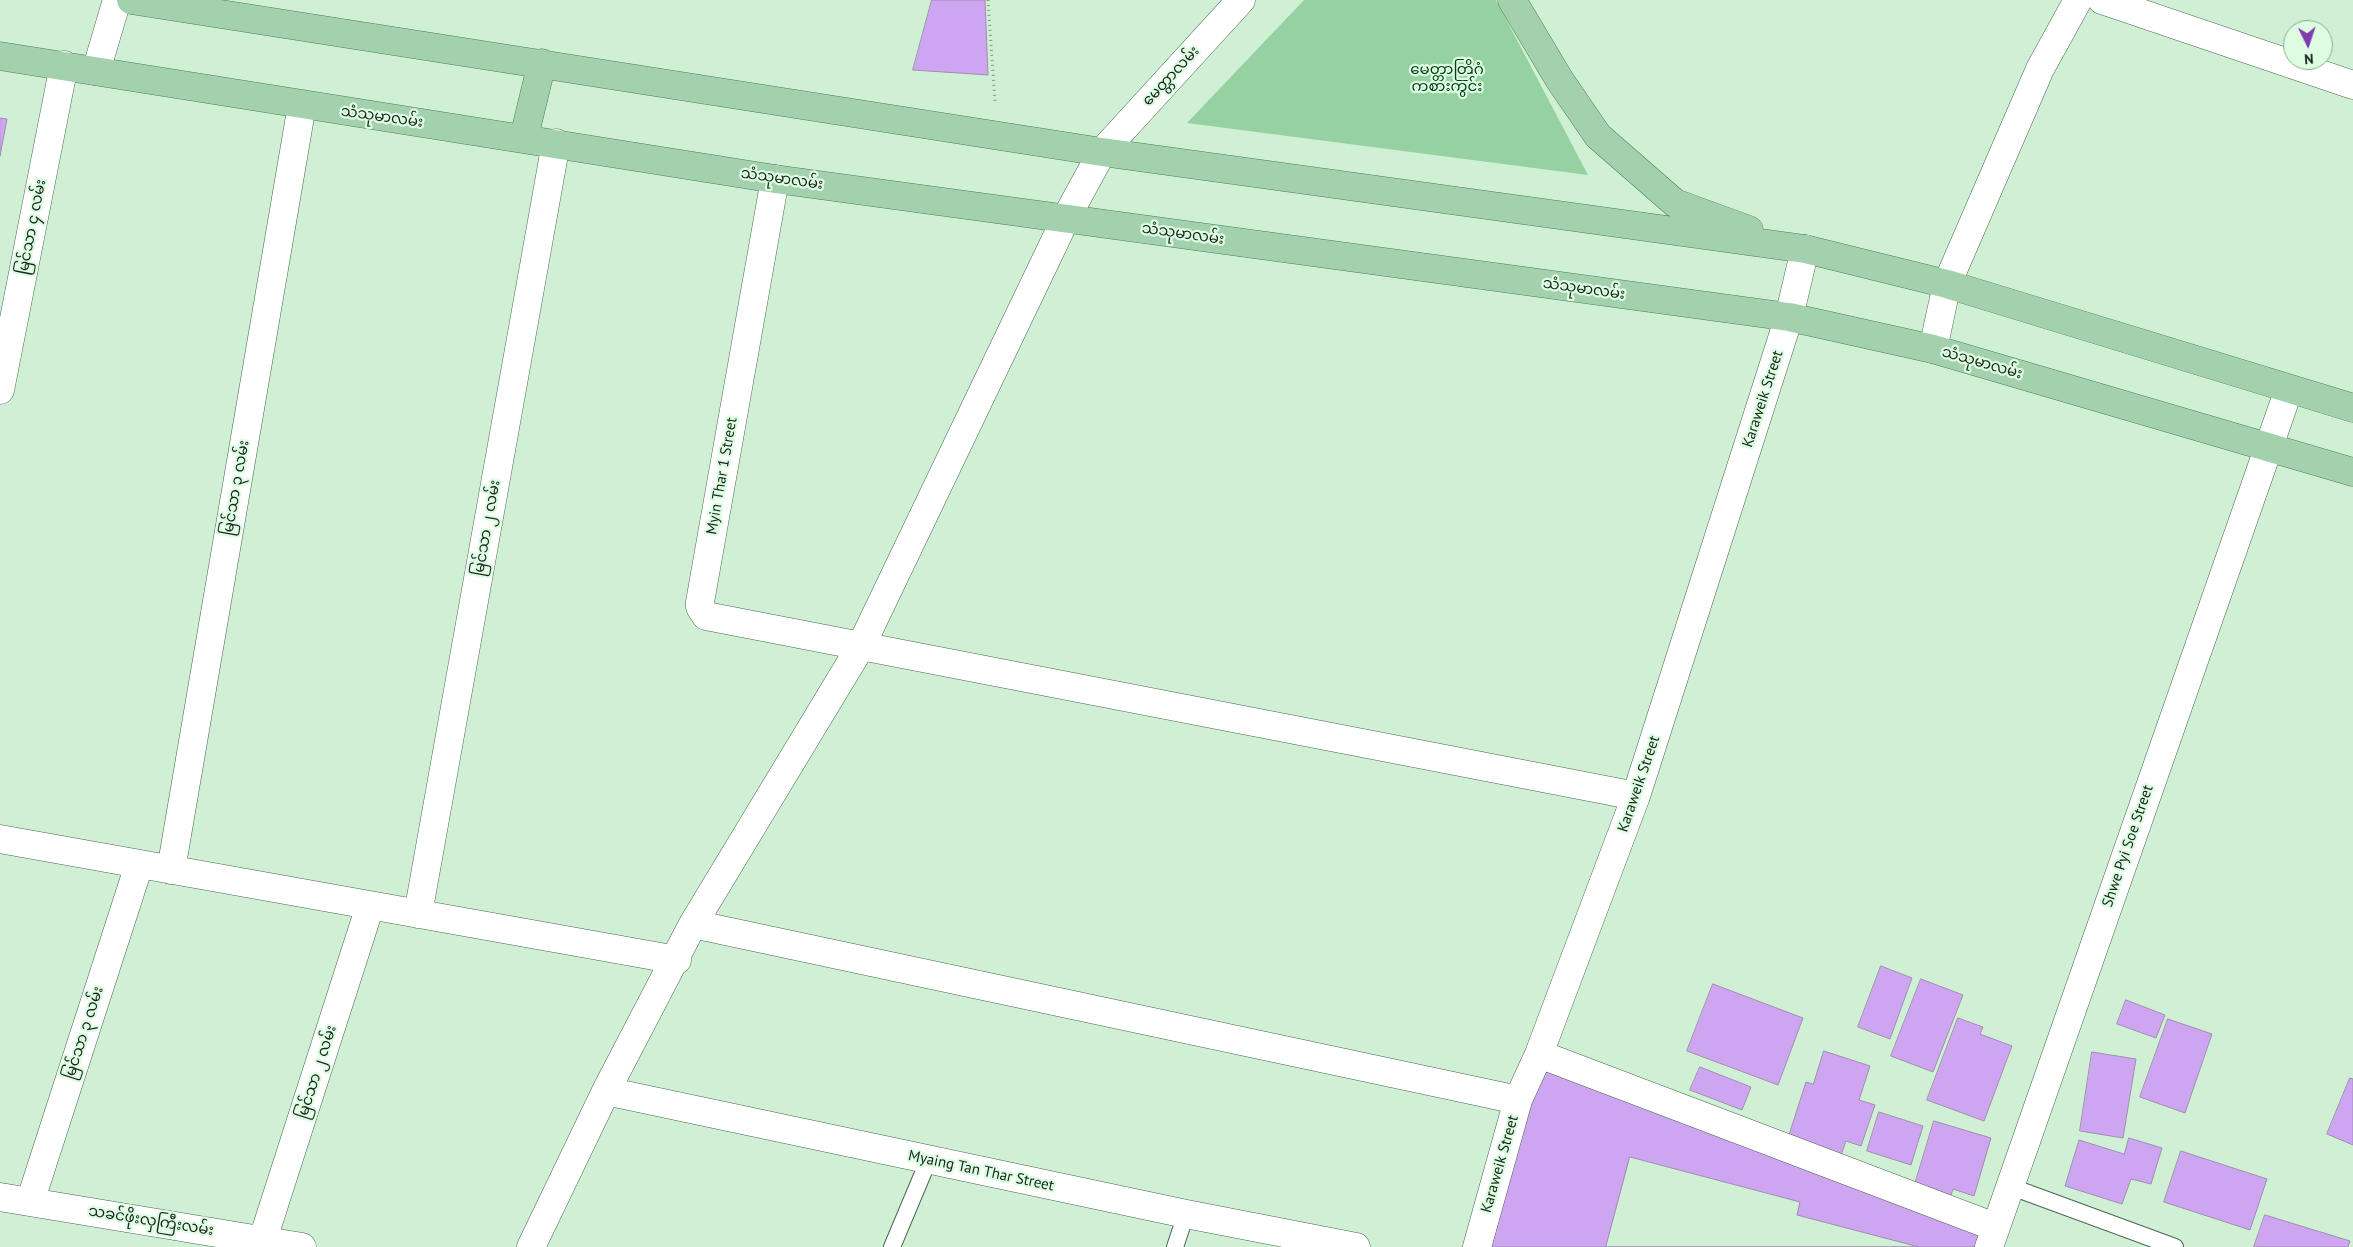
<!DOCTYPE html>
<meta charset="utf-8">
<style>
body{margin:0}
#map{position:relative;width:2353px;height:1247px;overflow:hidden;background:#d0f0d5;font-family:"PT Sans",sans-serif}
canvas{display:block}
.north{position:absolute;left:2283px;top:20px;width:50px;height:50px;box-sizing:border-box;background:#ddfde2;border:1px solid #8ea692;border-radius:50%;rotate:176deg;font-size:14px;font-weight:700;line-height:20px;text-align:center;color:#18241b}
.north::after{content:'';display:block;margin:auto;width:18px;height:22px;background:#813baf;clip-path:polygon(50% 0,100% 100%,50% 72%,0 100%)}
</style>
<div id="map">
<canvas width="2353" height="1247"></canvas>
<div class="north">N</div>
</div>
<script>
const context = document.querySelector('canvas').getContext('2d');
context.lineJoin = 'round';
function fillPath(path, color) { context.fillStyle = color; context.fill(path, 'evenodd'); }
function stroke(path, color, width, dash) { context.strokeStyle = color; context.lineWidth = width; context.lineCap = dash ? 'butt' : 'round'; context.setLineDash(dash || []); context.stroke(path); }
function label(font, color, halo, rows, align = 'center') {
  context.font = font + ' "PT Sans","Noto Sans Myanmar",sans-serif'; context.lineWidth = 4.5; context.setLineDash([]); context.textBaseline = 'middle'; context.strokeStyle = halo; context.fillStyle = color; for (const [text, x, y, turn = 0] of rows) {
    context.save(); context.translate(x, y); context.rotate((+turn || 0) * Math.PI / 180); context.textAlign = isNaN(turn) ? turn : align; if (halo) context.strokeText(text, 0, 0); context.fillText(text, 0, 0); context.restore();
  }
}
fillPath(new Path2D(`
 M1304,0H1496L1588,175L1187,123Z`), '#96d2a1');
const building = new Path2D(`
 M932,0H985L988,75L913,70Z
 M0,118L7,119L0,156Z
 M1881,966L1912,978L1890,1039L1858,1027Z
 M1921,979L1963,995L1933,1072L1891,1056Z
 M1713,984L1803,1018L1778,1085L1687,1051Z
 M2126,1000L2165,1015L2156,1038L2117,1024Z
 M1958,1018L1983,1027L1980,1034L2012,1046L1984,1121L1927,1100Z
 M2168,1019L2212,1034L2185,1113L2140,1097Z
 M1824,1051L1870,1066L1859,1100L1875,1105L1861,1146L1846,1141L1840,1158L1787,1141L1806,1082L1813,1084Z
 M2092,1052L2136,1059L2123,1138L2080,1131Z
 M1539,1054L1995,1227L1989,1247H1477Z
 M1700,1067L1751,1087L1742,1110L1690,1090Z
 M2350,1078L2353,1079V1145L2327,1134Z
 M1879,1112L1923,1126L1911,1165L1867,1151Z
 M1934,1121L1991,1138L1974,1196L1953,1189L1949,1202L1913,1191Z
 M2129,1138L2162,1148L2151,1184L2131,1179L2122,1204L2065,1186L2079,1140L2124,1154Z
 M2181,1151L2267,1179L2250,1230L2164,1202Z
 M1630,1157L1800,1202L1797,1215L1919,1247H1606Z
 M2265,1215L2350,1241L2348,1247H2254Z`);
fillPath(building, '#cea5f1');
stroke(building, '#9f8fae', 1);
const lane = new Path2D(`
 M2009,1186L2175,1247
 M892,1247L929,1159
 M1175,1247L1186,1214`);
const street = new Path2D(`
 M2102,0L2353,85
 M96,71L117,0
 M775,179L700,602V607L706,616L1636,796
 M1933,349L1947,284L2040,69L2078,0
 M0,390L64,65
 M0,839L677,960
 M171,870L302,105
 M418,914L556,143
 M693,924L1518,1100
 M1539,1054L1995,1227
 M606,1091L1186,1214L1356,1247
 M0,1197L302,1247
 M30,1202L139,865
 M263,1239L370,906
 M531,1247L606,1091L693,924L861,646L1066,218
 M1477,1247L1518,1100L1539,1054L1636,796L1789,317L1805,249
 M1989,1247L2289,389`);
const secondary = new Path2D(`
 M1066,218L1102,152L1241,0`);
const primary = new Path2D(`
 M131,0L1102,152L1805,249L1947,284L2353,408
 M1512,0L1559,79L1598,136L1675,203L1749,230
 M0,56L775,179L1789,317L1933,349L2353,472
 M524,137L542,63`);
stroke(lane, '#4a664f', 18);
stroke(street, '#4a664f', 29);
stroke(secondary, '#4a664f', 29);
stroke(primary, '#4b8057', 29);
stroke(new Path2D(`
 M988,0L995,102`), '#839b87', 3, [1, 4]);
stroke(lane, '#fff', 16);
stroke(street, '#fff', 28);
stroke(secondary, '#fff', 28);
stroke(primary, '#a4d1ad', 28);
label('15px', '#003b15', '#ddfde2', [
 ["မေတ္တာတြိဂံ",1447,70],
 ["ကစားကွင်း",1447,87]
]);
label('15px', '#18241b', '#ddfde2', [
 ["မေတ္တာလမ်း",1171,76,-47],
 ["သံသုမာလမ်း",382,117,8],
 ["သံသုမာလမ်း",782,179,8],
 ["မြင်သာ ၄ လမ်း",32,227,-79],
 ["သံသုမာလမ်း",1183,234,8],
 ["သံသုမာလမ်း",1584,289,8],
 ["သံသုမာလမ်း",1982,363,16],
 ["Karaweik Street",1763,399,-72],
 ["Myin Thar 1 Street",722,476,-80],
 ["မြင်သာ ၃ လမ်း",236,488,-80],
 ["မြင်သာ ၂ လမ်း",487,528,-80],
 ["Karaweik Street",1639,784,-71],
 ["Shwe Pyi Soe Street",2128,846,-71],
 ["မြင်သာ ၃ လမ်း",84,1033,-72],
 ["မြင်သာ ၂ လမ်း",317,1072,-72],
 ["Karaweik Street",1500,1164,-74],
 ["Myaing Tan Thar Street",981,1171,12],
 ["သခင်ဖိုးလှကြီးလမ်း",151,1221,9]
]);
</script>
